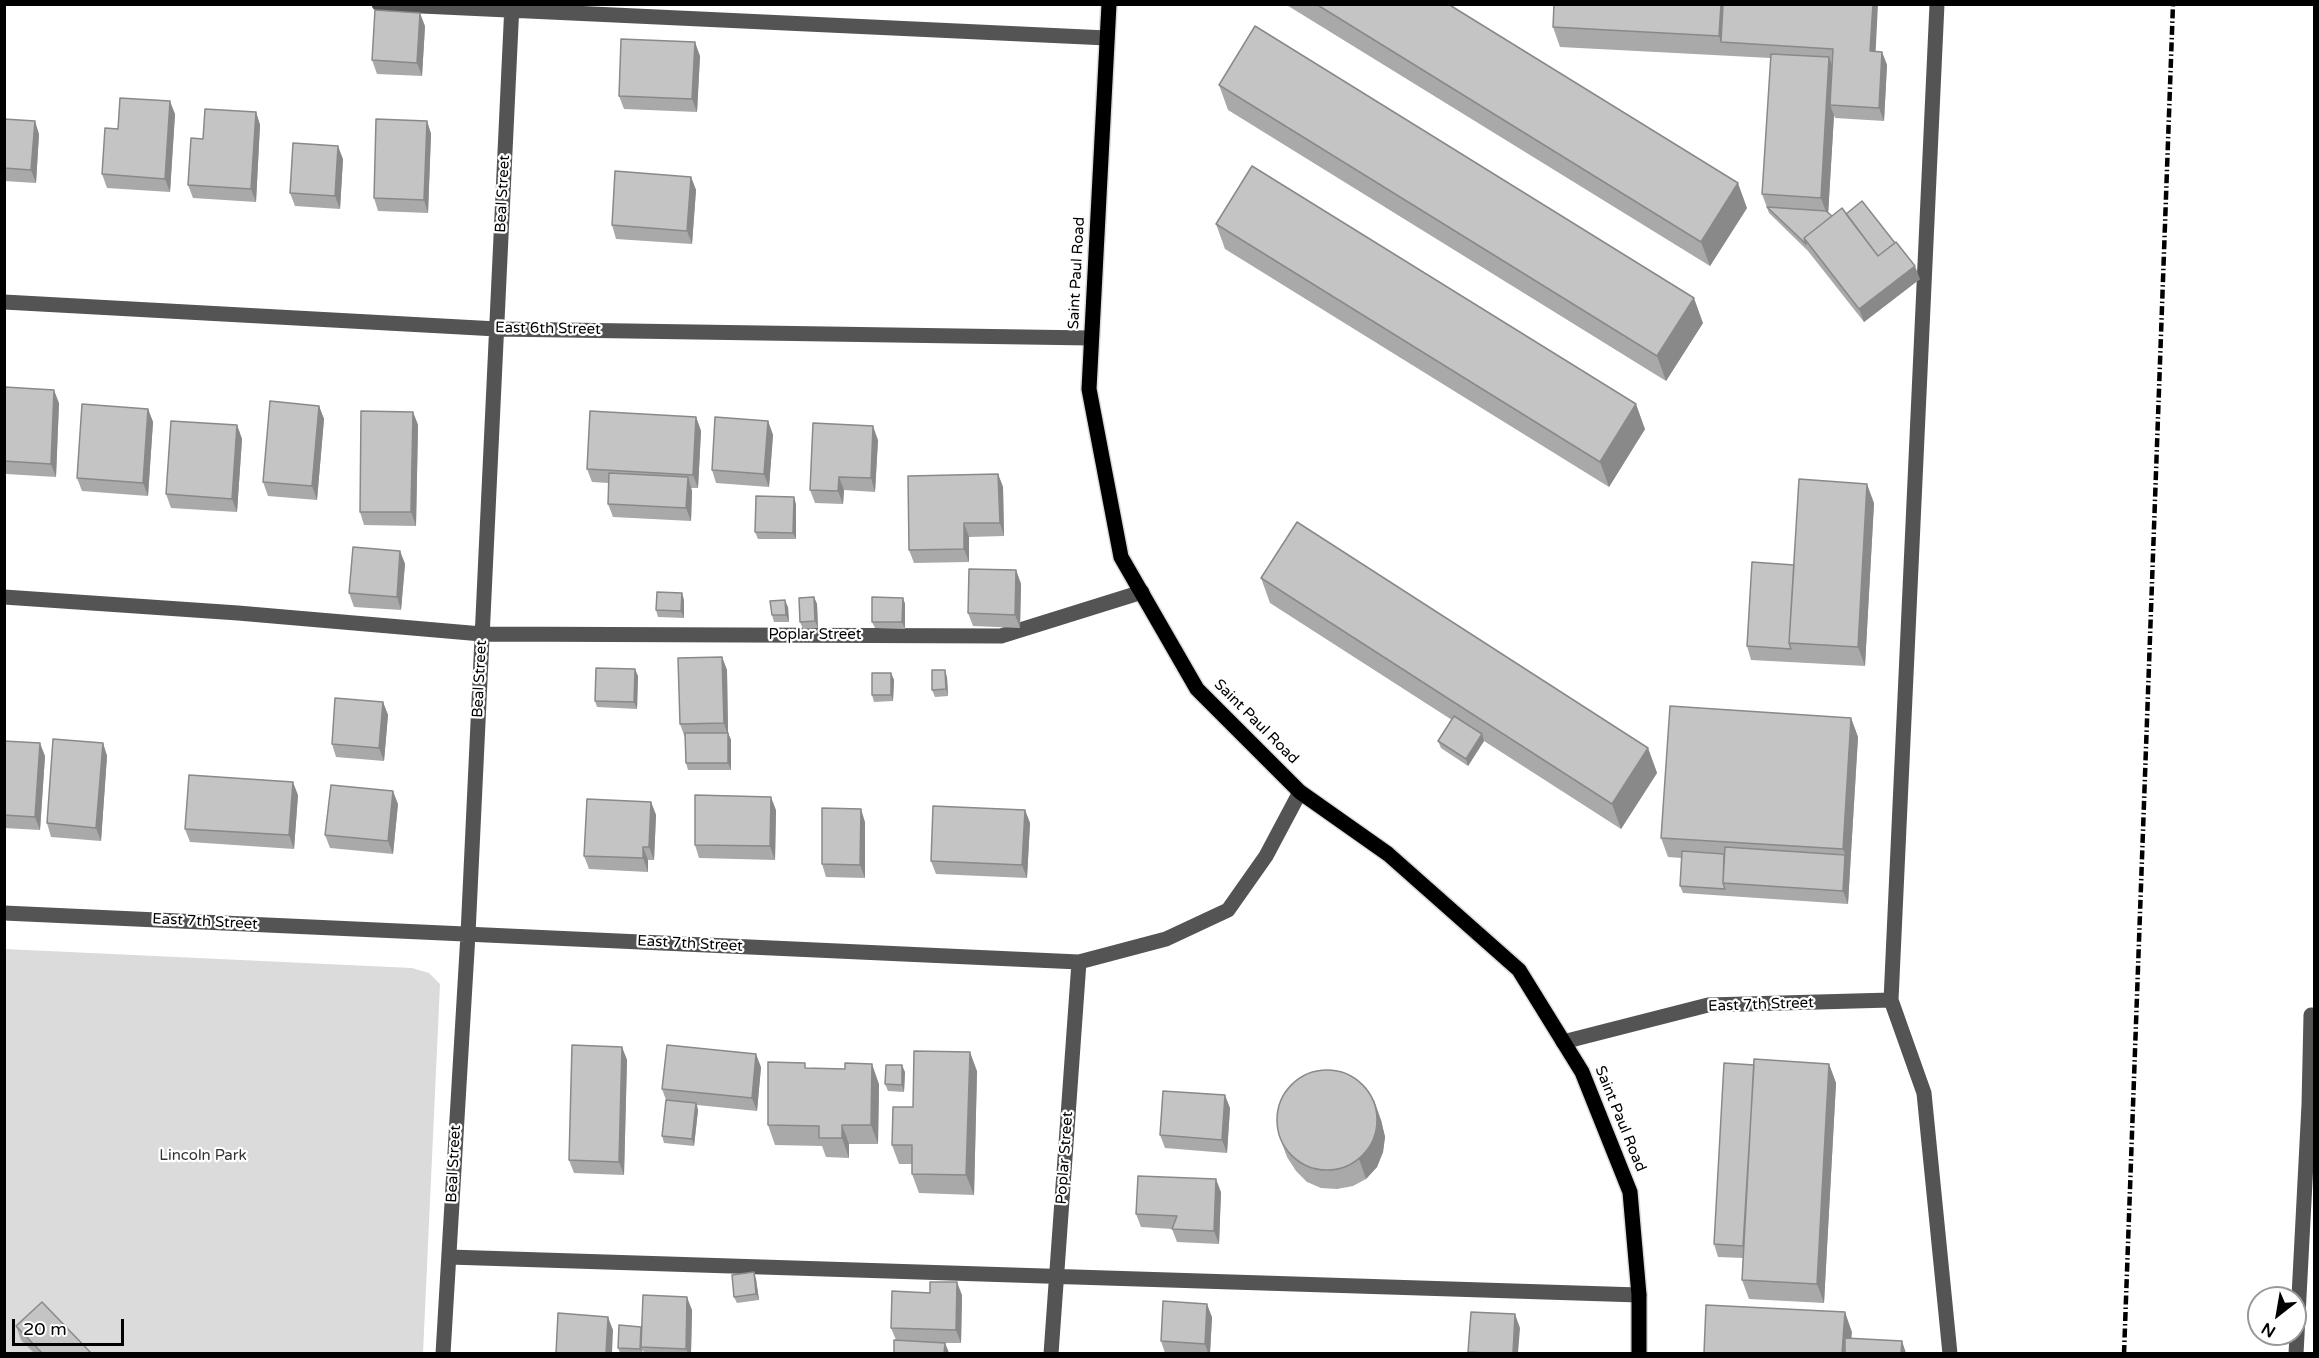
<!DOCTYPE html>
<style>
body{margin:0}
#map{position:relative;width:2319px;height:1358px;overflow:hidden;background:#fff;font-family:"Varela Round",sans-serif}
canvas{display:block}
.frame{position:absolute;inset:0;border:6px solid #000;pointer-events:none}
.north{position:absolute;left:2247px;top:1286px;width:60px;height:60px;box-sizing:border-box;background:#fff;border:2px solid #999;border-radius:50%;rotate:211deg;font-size:16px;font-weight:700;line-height:24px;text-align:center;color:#000}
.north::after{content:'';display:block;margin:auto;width:21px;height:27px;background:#000;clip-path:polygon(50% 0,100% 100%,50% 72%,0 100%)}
.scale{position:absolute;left:12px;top:1319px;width:112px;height:27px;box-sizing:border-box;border:3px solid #000;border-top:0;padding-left:8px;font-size:18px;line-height:21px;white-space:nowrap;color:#000;-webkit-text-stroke:4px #fff;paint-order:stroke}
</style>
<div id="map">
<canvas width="2319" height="1358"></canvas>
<div class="frame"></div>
<div class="north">N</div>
<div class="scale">20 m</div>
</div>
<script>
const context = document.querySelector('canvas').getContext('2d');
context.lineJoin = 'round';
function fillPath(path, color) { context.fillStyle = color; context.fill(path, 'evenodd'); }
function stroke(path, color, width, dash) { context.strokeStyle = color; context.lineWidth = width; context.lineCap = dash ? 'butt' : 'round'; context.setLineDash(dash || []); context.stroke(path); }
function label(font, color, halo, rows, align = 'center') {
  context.font = font + ' "Varela Round",sans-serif'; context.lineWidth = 4.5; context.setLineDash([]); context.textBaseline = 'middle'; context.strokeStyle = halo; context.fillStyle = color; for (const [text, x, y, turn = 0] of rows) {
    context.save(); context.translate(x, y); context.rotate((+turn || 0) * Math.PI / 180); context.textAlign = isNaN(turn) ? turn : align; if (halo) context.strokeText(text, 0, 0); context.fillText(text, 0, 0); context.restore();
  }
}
fillPath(new Path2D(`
 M5,949L412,968L429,973L440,984L423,1353L5,1354Z`), '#dbdbdb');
const major = new Path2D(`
 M1109,4L1089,389L1121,557L1197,689L1300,792L1388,854L1519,970L1582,1072L1630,1192L1639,1295V1354`);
stroke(major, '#dbdbdb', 18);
stroke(new Path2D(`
 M379,4L1107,38
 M1937,4L1891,1000L1924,1093L1950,1354
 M4,302L497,329L1091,338
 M4,597L238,613L482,634L1001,636L1142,592
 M4,913L1079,962L1166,939L1228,910L1266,856L1300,792
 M1563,1042L1708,1005L1891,1000
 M449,1257L1639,1295
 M443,1354L468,934L512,4
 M1051,1354L1079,962
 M2296,1354L2309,1105L2311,1015H2314`), '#545454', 15);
stroke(major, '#000', 15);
stroke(new Path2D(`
 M2124,1354L2173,4`), '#000', 4.5, [9, 3, 1.5, 3]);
fillPath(new Path2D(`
 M1285,4H1448L1747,208L1710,266Z
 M1554,4L1882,52L1887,65L1884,121L1835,118L1834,115L1828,213L1832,216L1846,214L1920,279L1864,322L1808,251L1769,213L1762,194L1771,58L1560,47L1553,27Z
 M425,26L422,76L377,74L372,60Z
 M700,56L697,112L624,109L619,96Z
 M1219,85L1703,323L1666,381L1228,110Z
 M256,112L260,125L256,202L193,198L188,185L203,139Z
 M175,114L170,192L107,188L102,174L118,129Z
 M4,119L39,134L36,183L4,181Z
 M427,121L431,134L428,213L378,211L374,198Z
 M343,159L340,209L295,206L290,193Z
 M691,177L696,190L692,244L616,239L612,225Z
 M1216,224L1645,429L1609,487L1225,249Z
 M59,403L56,477L6,474L4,470V404Z
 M319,406L324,419L317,500L268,496L263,482Z
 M148,409L153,422L148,496L82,491L77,478Z
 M413,412L418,425L416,526L364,525L360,512Z
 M696,417L701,431L698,488H691L692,491L691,521L613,517L608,504L609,483L592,482L587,469Z
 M768,421L773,435L769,487L716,483L712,470Z
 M237,425L242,439L237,512L171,508L166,494Z
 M878,440L875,492L844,490L843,504L815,503L810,490Z
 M998,474L1003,487L1004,536L969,537V562L914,563L909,550Z
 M1874,503L1865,666L1751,660L1747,646L1794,565Z
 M796,504V539H758L755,532Z
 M400,551L405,564L401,610L354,607L349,593Z
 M1016,570L1021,584L1020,628L973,626L968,613Z
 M1261,578L1648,748L1657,773L1621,829L1484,741L1468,766L1441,748L1438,741L1452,720L1270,603Z
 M814,597L817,604L818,628L803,629L800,622Z
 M903,598L905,604V629L875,628L872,622Z
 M684,600V618L658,617L656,610Z
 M788,607L789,622H774L772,615Z
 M722,657L727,670L728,733L731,740V770H688L686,763L685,738L680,724Z
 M891,673L894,680L893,701L874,702L872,695Z
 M638,676L637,709L597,707L595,701Z
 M947,677L948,696L935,697L932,690Z
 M383,702L388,715L384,761L336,757L332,744Z
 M1851,718L1858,737L1848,904L1683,893L1680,886L1682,858L1668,857L1661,838Z
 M4,741L45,756L40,830L4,828Z
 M103,743L107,756L101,841L51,837L47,823Z
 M298,795L294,849L190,842L185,829Z
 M651,802L656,815L654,860H648V872L589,869L584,856Z
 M398,804L393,854L330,848L325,835Z
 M776,810L775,860L699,858L695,845Z
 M1025,810L1030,823L1027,878L936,874L931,861Z
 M865,822V878L826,877L822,864Z
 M622,1047L627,1060L624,1175L574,1173L569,1160Z
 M1829,1064L1836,1083L1824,1303L1749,1299L1742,1280L1743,1258L1718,1257L1714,1244L1754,1065Z
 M761,1067L757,1111L697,1105L698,1110L694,1146L664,1143L662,1136L666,1100L662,1089Z
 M807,1068L879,1084L878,1144H849V1158L826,1157L822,1146L775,1145L768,1125Z
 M977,1071L974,1195L919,1193L912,1174V1164H899L892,1145L913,1107Z
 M905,1072L904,1092L888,1091L885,1084Z
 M1230,1108L1227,1153L1165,1148L1160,1135Z
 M1381,1120L1385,1137L1383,1152L1377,1167L1366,1179L1353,1186L1337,1189L1321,1188L1307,1182L1296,1171L1287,1157L1280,1138Z
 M1221,1192L1219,1244L1177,1242L1172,1229L1141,1227L1136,1214Z
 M756,1279L759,1300L737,1303L734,1297Z
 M962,1295L961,1343H945L949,1353H894L896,1340L891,1328Z
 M692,1310L691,1353H644L643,1350L642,1353H620L618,1348L641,1327L642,1330Z
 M1212,1317L1210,1353H1165L1161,1341Z
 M16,1326L91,1353H34L21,1340Z`), '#a9a9a9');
fillPath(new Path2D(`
 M1721,4H1729L1721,42L1719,36Z
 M1873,4H1878L1875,64L1870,51Z
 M420,13L425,26L422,76L417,63Z
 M695,42L700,56L697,112L692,99Z
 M1882,52L1887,65L1884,121L1879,108Z
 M1829,57L1836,77L1830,105L1834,115L1828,217L1821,198Z
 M170,101L175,114L170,192L165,179Z
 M256,112L260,125L256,202L251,189Z
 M35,121L39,134L36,183L31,170Z
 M427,121L431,134L428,213L424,200Z
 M338,146L343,159L340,209L335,196Z
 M691,177L696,190L692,244L687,231Z
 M1738,183L1747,208L1710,266L1701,242Z
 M1915,266L1920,279L1864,322L1859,309Z
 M1694,298L1703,323L1666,381L1657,356Z
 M54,390L59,403L56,477L51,464Z
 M1636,404L1645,429L1609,487L1600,462Z
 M319,406L324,419L317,500L312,486Z
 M148,409L153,422L148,496L143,483Z
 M413,412L418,425L416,526L411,512Z
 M696,417L701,431L698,488L693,475Z
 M768,421L773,435L769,487L764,474Z
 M237,425L242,439L237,512L232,499Z
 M873,426L878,440L875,492L871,478Z
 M998,474L1003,487L1004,536L1000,523Z
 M688,477L692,491L691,521L686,508Z
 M839,477L844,490L843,504L838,491Z
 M1867,484L1874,503L1865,666L1858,647Z
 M794,497L796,504V539L793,533Z
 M964,523L969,537V562L964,549Z
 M400,551L405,564L401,610L397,597Z
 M1016,570L1021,584L1020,628L1015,615Z
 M682,593L684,600V618L681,611Z
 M814,597L817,604L818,628L815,621Z
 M903,598L905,604V629L902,622Z
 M785,600L788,607L789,622L786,615Z
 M722,657L727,670L728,733L731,740V770L728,763V736L724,723Z
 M635,669L638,676L637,709L634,702Z
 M945,670L947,677L948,696L946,689Z
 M891,673L894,680L893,701L891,695Z
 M383,702L388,715L384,761L379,748Z
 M1851,718L1858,737L1850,869L1843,849Z
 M1482,734L1484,741L1468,766L1466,759Z
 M40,743L45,756L40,830L35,817Z
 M103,743L107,756L101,841L96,828Z
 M1648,748L1657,773L1621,829L1612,804Z
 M293,782L298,795L294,849L289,835Z
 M393,791L398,804L393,854L388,841Z
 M771,797L776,810L775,860L770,846Z
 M651,802L656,815L654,860L649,847Z
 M861,809L865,822V878L860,865Z
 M1025,810L1030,823L1027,878L1022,865Z
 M643,847L648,860V872L643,858Z
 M1845,855L1850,869L1848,904L1843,891Z
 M622,1047L627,1060L624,1175L619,1162Z
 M970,1052L977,1071L974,1195L966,1175Z
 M756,1054L761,1067L757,1111L752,1098Z
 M872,1064L879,1084L878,1144L871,1125Z
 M1829,1064L1836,1083L1824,1303L1817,1284Z
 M902,1065L905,1072L904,1092L902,1085Z
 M1225,1095L1230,1108L1227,1153L1222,1140Z
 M1374,1100L1381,1120L1385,1137L1383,1152L1377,1167L1366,1179L1359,1159Z
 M696,1103L698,1110L694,1146L692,1139Z
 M842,1125L849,1144V1158L842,1138Z
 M1216,1179L1221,1192L1219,1244L1214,1231Z
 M754,1272L756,1279L759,1300L756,1294Z
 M957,1282L962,1295L961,1343L956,1330Z
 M687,1297L692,1310L691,1353H688L686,1349Z
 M1207,1304L1212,1317L1210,1353H1208L1205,1344Z
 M1845,1312L1852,1332L1850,1353H1842Z
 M1515,1314L1520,1328L1518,1353H1513Z
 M608,1317L613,1330L612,1353H606Z
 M641,1327L643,1333L641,1347L642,1353L640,1349Z
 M1902,1341L1906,1353H1901Z
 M945,1343L949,1353H944Z`), '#898989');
const building = new Path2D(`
 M1316,4H1448L1738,183L1701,242Z
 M1554,4H1721L1719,36L1553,27Z
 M1723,4H1873L1870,51L1882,52L1879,108L1830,105L1833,49L1721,42Z
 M375,10L420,13L417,63L372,60Z
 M1255,26L1694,298L1657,356L1219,85Z
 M621,39L695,42L692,99L619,96Z
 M1771,54L1829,57L1821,198L1762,194Z
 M120,98L170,101L165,179L102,174L105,128L118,129Z
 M205,109L256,112L251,189L188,185L191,138L203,139Z
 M4,119L35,121L31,170L4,168Z
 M376,119L427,121L424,200L374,198Z
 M293,143L338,146L335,196L290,193Z
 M1252,166L1636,404L1600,462L1216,224Z
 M615,171L691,177L687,231L612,225Z
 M1862,201L1895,243L1878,256L1846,214Z
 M1767,207L1826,211L1832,216L1804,238L1806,244Z
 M1842,208L1878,256L1896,242L1915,266L1859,309L1804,238Z
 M5,387L54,390L51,464L4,461Z
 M270,401L319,406L312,486L263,482Z
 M82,404L148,409L143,483L77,478Z
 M361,411L413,412L411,512H360Z
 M590,411L696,417L693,475L587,469Z
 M715,417L768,421L764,474L712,470Z
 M171,421L237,425L232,499L166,494Z
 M813,423L873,426L871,478L839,477L838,491L810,490Z
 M609,473L688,477L686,508L608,504Z
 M998,474L1000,523H964V549L909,550L908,476Z
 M1799,479L1867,484L1858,647L1789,643Z
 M756,496L794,497L793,533L755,532Z
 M1297,522L1648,748L1612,804L1261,578Z
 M353,547L400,551L397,597L349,593Z
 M1752,562L1794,565L1789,643L1791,649L1747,646Z
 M969,569L1016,570L1015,615L968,613Z
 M657,592L682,593L681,611L656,610Z
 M814,597L815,621L800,622L799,598Z
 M872,597L903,598L902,622H872Z
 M785,600L786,615H772L770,601Z
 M722,657L724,723L680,724L678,658Z
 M596,668L635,669L634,702L595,701Z
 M932,670H945L946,689L932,690Z
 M872,673H891V695H872Z
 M335,698L383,702L379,748L332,744Z
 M1670,706L1851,718L1843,849L1661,838Z
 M1454,716L1482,734L1466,759L1438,741Z
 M685,733H728V763H686Z
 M53,739L103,743L96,828L47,823Z
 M4,741L40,743L35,817L4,815Z
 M189,775L293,782L289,835L185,829Z
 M331,785L393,791L388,841L325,835Z
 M695,795L771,797L770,846L695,845Z
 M587,799L651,802L649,847H643V858L584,856Z
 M933,806L1025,810L1022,865L931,861Z
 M822,808L861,809L860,865L822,864Z
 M1725,847L1845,855L1843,891L1723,883Z
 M1682,851L1724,854L1723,883L1725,889L1680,886Z
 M572,1045L622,1047L619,1162L569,1160Z
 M667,1045L756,1054L752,1098L662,1089Z
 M914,1051L970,1052L966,1175L912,1174V1145H892L893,1107H913Z
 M1754,1059L1829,1064L1817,1284L1742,1280Z
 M768,1062L805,1063V1068L845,1069V1063L872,1064L871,1125H842V1138H819V1126L768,1125Z
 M1724,1063L1754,1065L1743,1246L1714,1244Z
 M886,1065H902V1085L885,1084Z
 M1277 1120a50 50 0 1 1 100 0a50 50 0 1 1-100 0Z
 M1163,1091L1225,1095L1222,1140L1160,1135Z
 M666,1100L696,1103L692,1139L662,1136Z
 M1138,1176L1216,1179L1214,1231L1172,1229L1177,1216L1136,1214Z
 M754,1272L756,1294L734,1297L732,1275Z
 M930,1282H957L956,1330L891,1328L892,1291L930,1293Z
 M643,1295L687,1297L686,1349L641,1347Z
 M1163,1301L1207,1304L1205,1344L1161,1341Z
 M42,1302L91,1353H42L16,1326Z
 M1706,1305L1845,1312L1842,1353H1704Z
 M1471,1312L1515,1314L1513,1353H1487L1468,1352Z
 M558,1313L608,1317L606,1353H556Z
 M619,1325L641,1327L640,1349L618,1348Z
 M1845,1338L1902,1341L1901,1353H1845Z
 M894,1340L945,1343L944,1353H894Z`);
fillPath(building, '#c4c4c4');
stroke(building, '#898989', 1.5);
label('15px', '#000', '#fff', [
 ["Beal Street",503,194,-87],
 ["Saint Paul Road",1077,273,-87],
 ["East 6th Street",548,329,1],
 ["Poplar Street",815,635],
 ["Beal Street",480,679,-87],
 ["Saint Paul Road",1256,722,45],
 ["East 7th Street",205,922,3],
 ["East 7th Street",690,944,3],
 ["East 7th Street",1761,1005,-2],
 ["Saint Paul Road",1620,1119,68],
 ["Poplar Street",1065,1158,-86],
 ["Beal Street",454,1164,-87]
]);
label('15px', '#323232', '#fff', [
 ["Lincoln Park",203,1156]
]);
</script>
